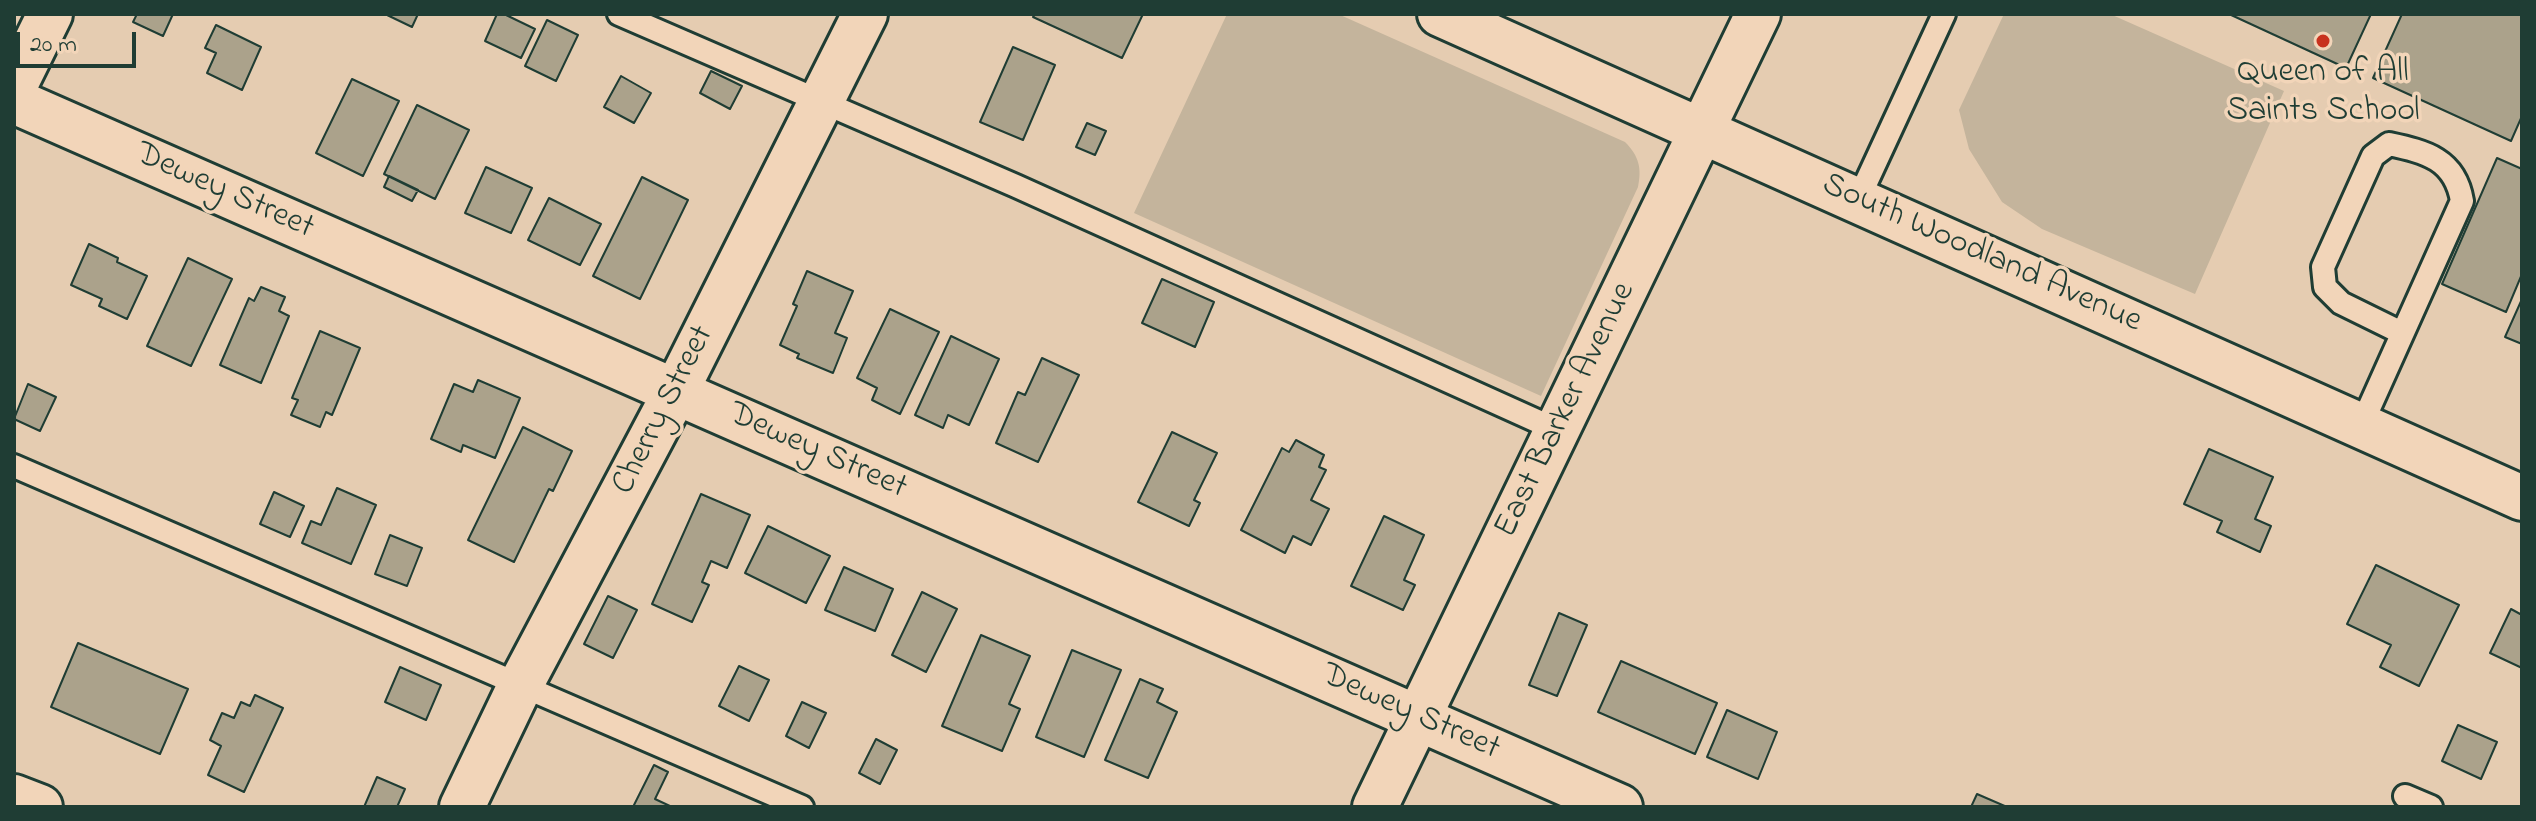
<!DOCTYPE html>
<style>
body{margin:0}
#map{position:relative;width:2536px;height:821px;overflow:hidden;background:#e5ccb1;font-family:"Indie Flower",sans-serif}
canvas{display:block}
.frame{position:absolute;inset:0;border:16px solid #1f3d34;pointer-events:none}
.scale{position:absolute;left:16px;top:32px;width:120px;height:36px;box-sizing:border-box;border:4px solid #1f3d34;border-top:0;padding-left:10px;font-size:24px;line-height:28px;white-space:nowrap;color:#1f3d34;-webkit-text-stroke:6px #f2d5b9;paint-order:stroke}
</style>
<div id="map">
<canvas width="2536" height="821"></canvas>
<div class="frame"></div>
<div class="scale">20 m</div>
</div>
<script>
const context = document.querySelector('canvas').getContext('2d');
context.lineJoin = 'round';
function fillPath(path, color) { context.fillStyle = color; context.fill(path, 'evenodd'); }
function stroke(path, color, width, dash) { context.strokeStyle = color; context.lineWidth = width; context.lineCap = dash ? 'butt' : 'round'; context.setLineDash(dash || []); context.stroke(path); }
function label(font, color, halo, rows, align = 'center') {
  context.font = font + ' "Indie Flower",sans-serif'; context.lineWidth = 7; context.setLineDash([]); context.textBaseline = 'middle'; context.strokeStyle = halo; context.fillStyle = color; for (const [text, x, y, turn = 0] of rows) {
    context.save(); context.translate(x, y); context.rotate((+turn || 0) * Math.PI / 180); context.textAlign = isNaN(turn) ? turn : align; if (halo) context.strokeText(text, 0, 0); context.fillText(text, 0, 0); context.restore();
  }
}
fillPath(new Path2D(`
 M1227,14H1338L1625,142C1639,156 1642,168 1638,187L1541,396L1134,213Z
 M2004,14H2110L2284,91L2195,294L2042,229L2002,202L1969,149L1959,110Z`), '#c4b49c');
const building = new Path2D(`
 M137,14H173L163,36L133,22Z
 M385,14H418L412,27Z
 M497,14H504L535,29L521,58L485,41Z
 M1035,14H1143L1122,58L1033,17Z
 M2229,14H2371L2346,68Z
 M2402,14H2522V116L2511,141L2373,78Z
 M547,20L578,35L556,81L525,66Z
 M216,25L261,47L242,90L207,73L216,53L205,48Z
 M1013,47L1055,65L1023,140L980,122Z
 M711,71L742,86L730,109L700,93Z
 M621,76L651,93L634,123L604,107Z
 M352,79L399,101L363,176L316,153Z
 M417,105L469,130L435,199L384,174Z
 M1087,123L1106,131L1095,155L1076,147Z
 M2497,158L2522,169V274L2506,312L2442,284Z
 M486,167L532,188L511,233L465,213Z
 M389,176L418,190L412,201L384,187Z
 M642,177L688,200L640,299L593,276Z
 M549,198L601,224L580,265L528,240Z
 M89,244L118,258L117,262L147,276L127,319L99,306L102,299L71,285Z
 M188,258L232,279L191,366L147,346Z
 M807,271L853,291L835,333L847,338L833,373L797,358L799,354L780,345L797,306L793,304Z
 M1162,279L1214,302L1195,347L1142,323Z
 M261,287L285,297L279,311L289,316L261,383L220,365L249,298L254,301Z
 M2522,299V344L2505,337Z
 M890,309L939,332L900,414L872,400L877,388L857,378Z
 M320,331L360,348L332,415L326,412L320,427L291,415L298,400L292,398Z
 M951,336L999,359L969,425L948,415L943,428L915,415Z
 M1042,358L1079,375L1038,462L996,443L1018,392L1025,395Z
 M478,380L520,398L495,458L463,445L461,452L431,439L454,384L473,392Z
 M28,384L56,397L40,431L14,419Z
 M523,427L572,451L553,491L549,489L514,562L468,540Z
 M1172,432L1217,453L1194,500L1200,503L1189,526L1138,502Z
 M1296,440L1324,455L1319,467L1326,470L1311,500L1329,509L1311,545L1293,536L1285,553L1241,530L1282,448L1289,452Z
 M2209,449L2273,477L2255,519L2271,526L2260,552L2217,532L2222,521L2184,504Z
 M337,488L376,505L351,564L302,543L311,521L321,525Z
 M274,492L304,506L290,537L260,524Z
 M701,494L750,515L727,568L711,561L702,582L709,585L692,622L652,604Z
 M1384,516L1424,535L1404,580L1415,585L1403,610L1351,586Z
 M768,526L830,556L806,603L745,573Z
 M390,535L422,548L407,586L375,574Z
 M2376,565L2459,605L2419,686L2380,667L2391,645L2347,624Z
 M844,567L893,589L875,631L825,610Z
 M922,592L957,609L926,672L892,655Z
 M608,596L637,610L613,658L584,644Z
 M2511,609L2522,615V668L2490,653Z
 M1559,613L1587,625L1557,696L1529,685Z
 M981,635L1030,656L1009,704L1020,709L1002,751L942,726Z
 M78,643L188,689L160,754L51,707Z
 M1072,650L1121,670L1084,757L1036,737Z
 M1621,661L1717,703L1695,754L1598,712Z
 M739,666L769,680L749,721L719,706Z
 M400,667L441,685L426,720L385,702Z
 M1140,679L1163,689L1157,702L1177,712L1148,778L1105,760Z
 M255,695L283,708L244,792L208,775L221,746L210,740L222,713L234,718L241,702L250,706Z
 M802,702L826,713L809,748L786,736Z
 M1727,710L1777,732L1758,779L1707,757Z
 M2458,725L2497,742L2481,779L2442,761Z
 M876,739L897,750L880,784L859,773Z
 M654,765L668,772L655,799L672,807H633Z
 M377,777L405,789L397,807H364Z
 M1977,794L2007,807H1971Z`);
fillPath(building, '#aba28b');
stroke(building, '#1f3d34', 2);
const lane = new Path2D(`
 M619,14L1016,186L1557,430
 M1858,200L1944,14
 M2361,426L2462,201C2455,159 2426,152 2389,144L2373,156L2323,267L2325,287L2341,303L2402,333
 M14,466L802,807
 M2405,796L2431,807`);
const street = new Path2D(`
 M14,87L50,14
 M14,101L1620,807
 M14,797L40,807
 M462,807L520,686L676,391L865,14`);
const secondary = new Path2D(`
 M1440,14L2522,498
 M1375,807L1758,14`);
stroke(lane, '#1f3d34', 28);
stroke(street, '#1f3d34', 50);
stroke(secondary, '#1f3d34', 50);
stroke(lane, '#f2d5b9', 22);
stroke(street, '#f2d5b9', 44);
stroke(secondary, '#f2d5b9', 44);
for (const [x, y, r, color] of [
 [2323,41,8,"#c8321e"]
]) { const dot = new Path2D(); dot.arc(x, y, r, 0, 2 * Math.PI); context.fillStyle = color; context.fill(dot); stroke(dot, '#f2d5b9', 3); }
label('34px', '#1f3d34', '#f2d5b9', [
 ["Queen of All",2323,74],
 ["Saints School",2323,113]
]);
label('34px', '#1f3d34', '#f2d5b9', [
 ["Dewey Street",224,193,24],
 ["South Woodland Avenue",1981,255,24],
 ["Cherry Street",665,411,-63],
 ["East Barker Avenue",1567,411,-64],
 ["Dewey Street",817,453,24],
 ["Dewey Street",1410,714,24]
]);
</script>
